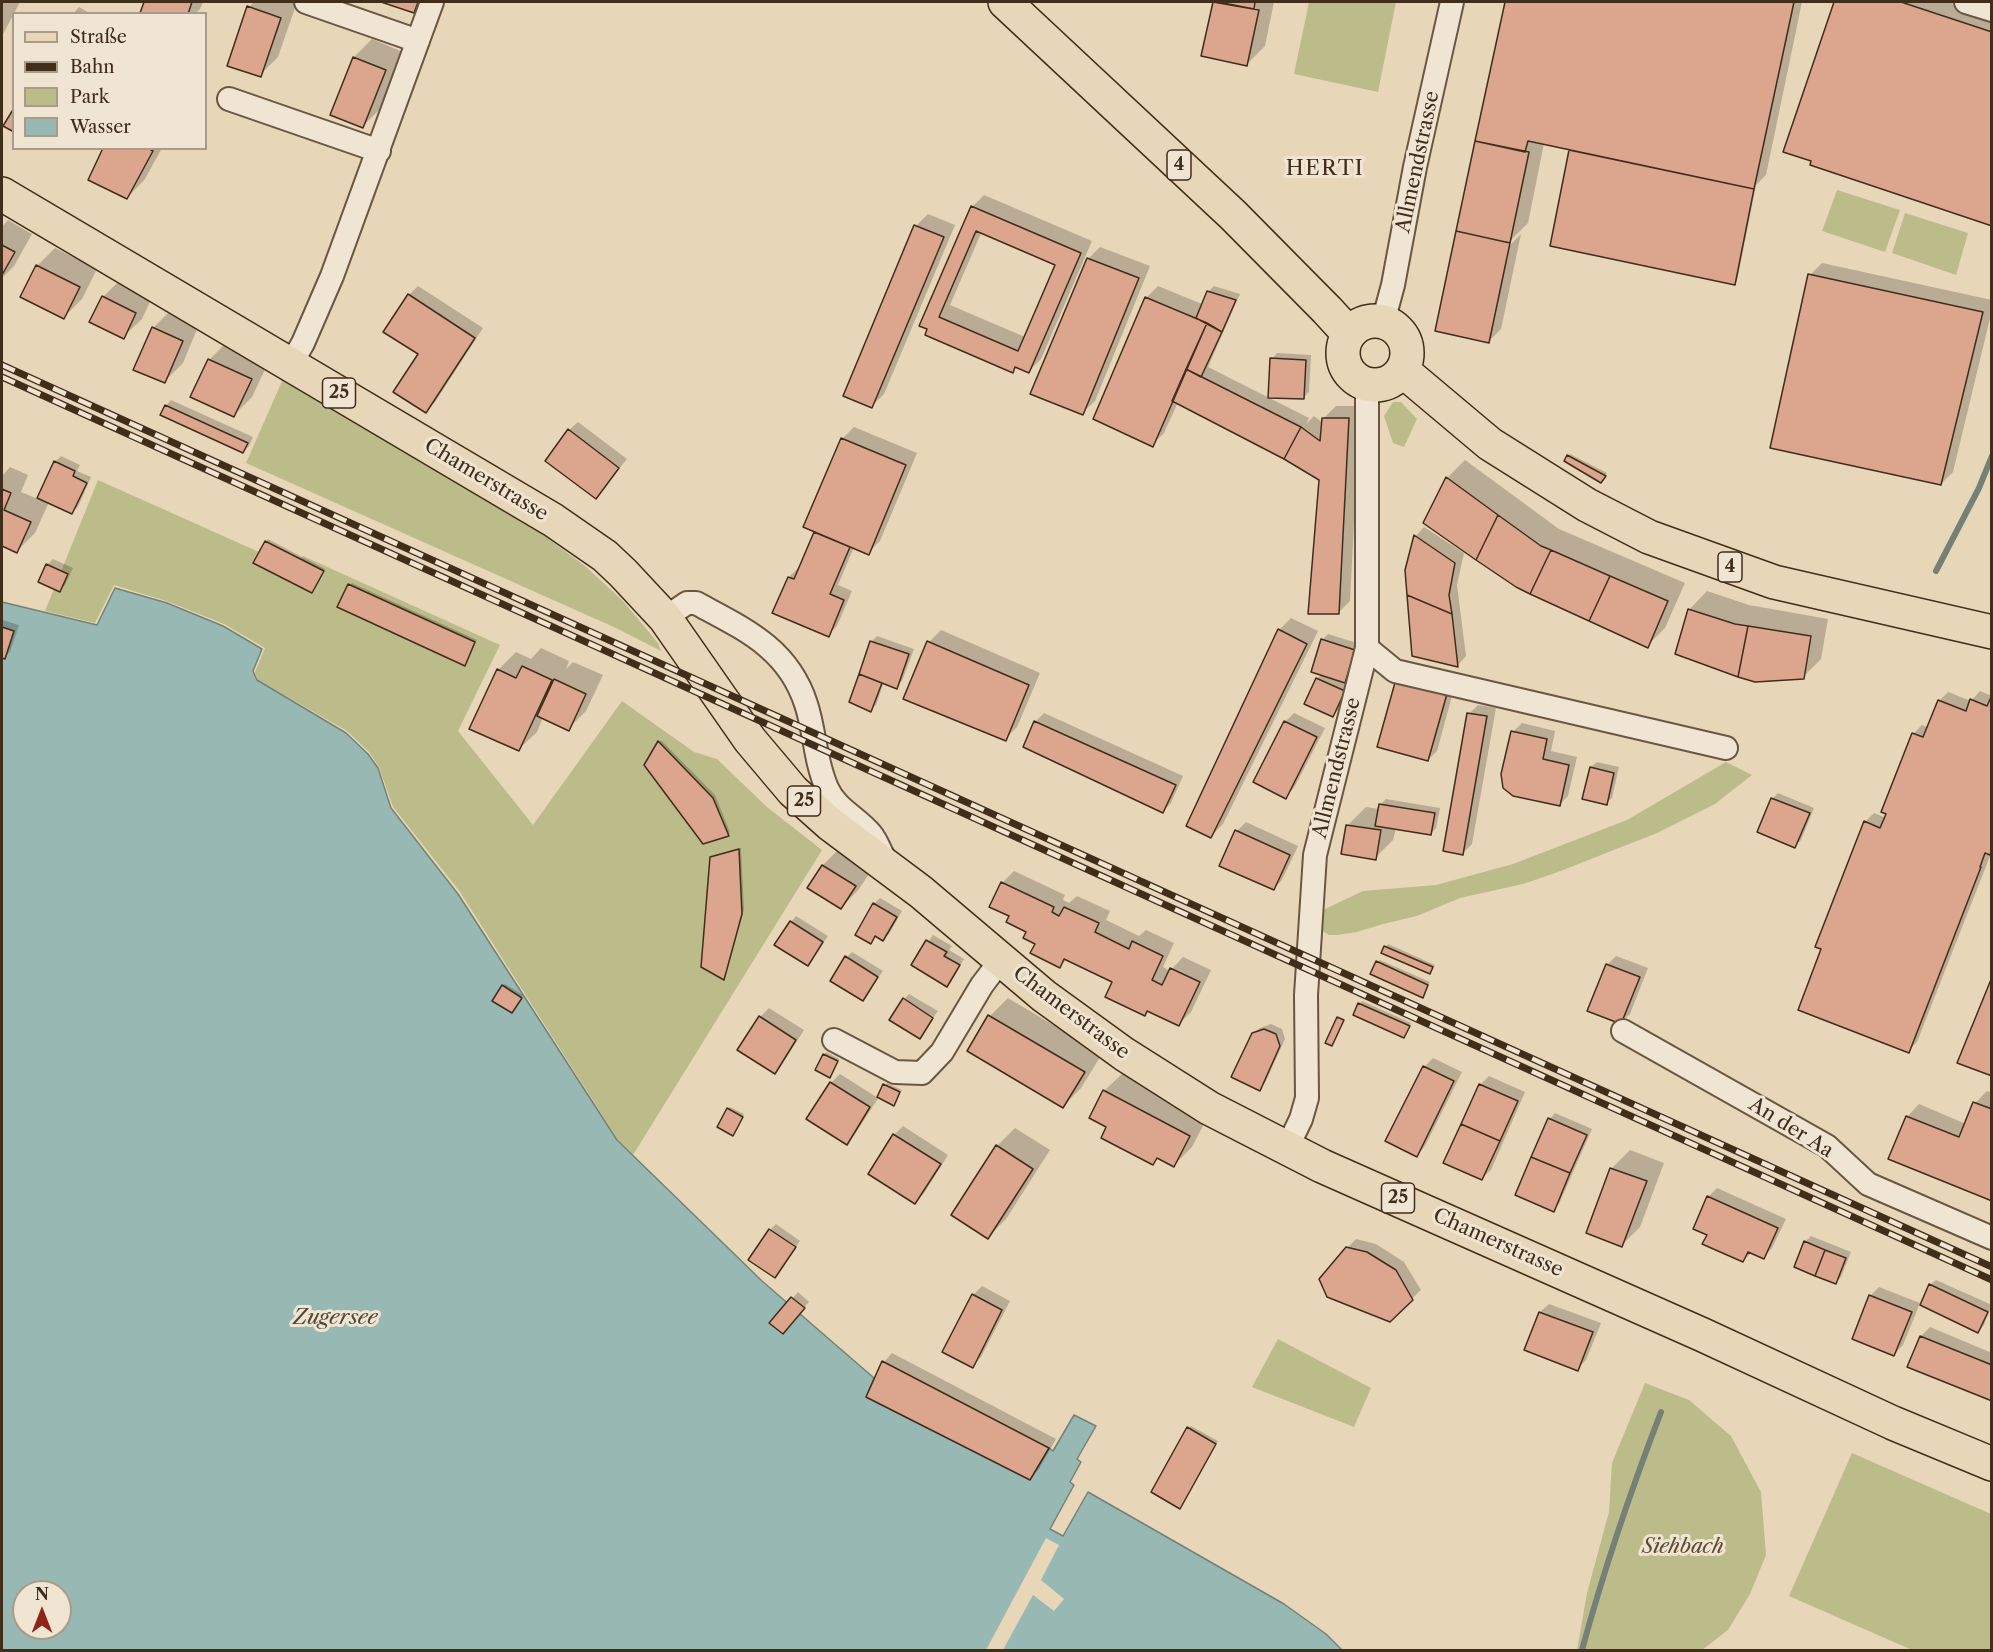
<!DOCTYPE html>
<meta charset="utf-8">
<style>
body{margin:0}
#map{position:relative;width:1993px;height:1652px;overflow:hidden;background:#e8d6b9;font-family:"Libre Caslon Text",serif}
canvas{display:block}
.frame{position:absolute;inset:0;border:3px solid #402d1a;pointer-events:none}
.legend{position:absolute;left:12px;top:12px;width:195px;height:138px;box-sizing:border-box;background:#f0e4d2;border:2px solid #aa9b88;margin:0;padding:8px 10px;list-style:none;font-size:18px;color:#402d1a}
.legend li{display:flex;align-items:center;gap:12px;height:30px}
.legend b{width:30px;border:2px solid #aa9b88}
.north{position:absolute;left:12px;top:1580px;width:60px;height:60px;box-sizing:border-box;background:#f0e4d2;border:2px solid #aa9b88;border-radius:50%;rotate:0deg;font-size:16px;font-weight:700;line-height:24px;text-align:center;color:#402d1a}
.north::after{content:'';display:block;margin:auto;width:21px;height:27px;background:#8f2418;clip-path:polygon(50% 0,100% 100%,50% 72%,0 100%)}
</style>
<div id="map">
<canvas width="1993" height="1652"></canvas>
<div class="frame"></div>
<ul class="legend">
<li><b style="height:8px;background:#e8d6b9"></b>Straße</li>
<li><b style="height:8px;background:#402d1a"></b>Bahn</li>
<li><b style="height:16px;background:#bcbc8b"></b>Park</li>
<li><b style="height:16px;background:#98b8b4"></b>Wasser</li>
</ul>
<div class="north">N</div>
</div>
<script>
const context = document.querySelector('canvas').getContext('2d');
context.lineJoin = 'round';
function fillPath(path, color) { context.fillStyle = color; context.fill(path, 'evenodd'); }
function stroke(path, color, width, dash) { context.strokeStyle = color; context.lineWidth = width; context.lineCap = dash ? 'butt' : 'round'; context.setLineDash(dash || []); context.stroke(path); }
function label(font, color, halo, rows, align = 'center') {
  context.font = font + ' "Libre Caslon Text",serif'; context.lineWidth = 6; context.setLineDash([]); context.textBaseline = 'middle'; context.strokeStyle = halo; context.fillStyle = color; for (const [text, x, y, turn = 0] of rows) {
    context.save(); context.translate(x, y); context.rotate((+turn || 0) * Math.PI / 180); context.textAlign = isNaN(turn) ? turn : align; if (halo) context.strokeText(text, 0, 0); context.fillText(text, 0, 0); context.restore();
  }
}
fillPath(new Path2D(`
 M1309,2H1396L1378,92L1294,74Z
 M1837,190L1900,210L1885,252L1822,231Z
 M1905,213L1968,233L1956,275L1892,253Z
 M283,379L531,526L585,566L623,601L658,643L661,651L616,628L246,463Z
 M1393,402H1401L1417,419L1404,447L1393,443L1384,416Z
 M98,480L297,569L303,556L500,645L458,731L533,825L622,701L694,752L717,759L767,807L822,850L633,1155L618,1140L460,892L393,807L379,767L369,752L347,731L258,680L255,672L265,648L224,624L169,602L114,585L95,623L45,611Z
 M1726,762L1752,775L1715,804L1657,833L1558,872L1523,884L1460,898L1417,916L1383,924L1357,932L1337,935H1329L1322,931L1323,910L1363,891L1436,885L1513,864L1627,820Z
 M1278,1339L1371,1388L1354,1427L1252,1387Z
 M1645,1383L1689,1400L1731,1436L1761,1492L1766,1555L1750,1594L1728,1630L1702,1650H1577L1587,1593L1609,1512L1612,1463Z
 M1852,1453L1991,1514V1650H1912L1789,1596Z`), '#bcbc8b');
const water = new Path2D(`
 M115,588L167,603L223,626L262,649L253,671L257,680L346,733L368,754L378,768L391,808L458,894L617,1140L762,1281L874,1378L866,1397L1030,1479L1049,1448L1053,1451L1074,1415L1096,1426L1077,1459L1081,1462L1070,1482L1074,1485L1050,1529L1063,1536L1088,1492L1284,1604L1326,1634L1342,1650H2V602L97,625ZM24,1592H60V1628H24Z`);
fillPath(water, '#98b8b4');
stroke(water, '#758076', 1.5);
fillPath(new Path2D(`
 M1046,1538L1059,1545L1041,1580L1064,1599L1054,1611L1033,1595L1003,1650H986Z`), '#e8d6b9');
fillPath(new Path2D(`
 M2,2H20L2,36Z
 M145,2H203L200,9L195,14H146L142,12Z
 M254,2H297L278,57L260,75L249,7Z
 M385,2H423L414,11Z
 M1214,2H1274L1265,46L1247,64L1203,55Z
 M1506,2H1802L1766,175L1756,185L1737,281L1735,283L1551,244L1571,149L1544,143L1528,223L1504,247L1506,249L1521,234L1501,329L1489,341L1437,330Z
 M1835,2H1948L1992,16V225L1785,151Z
 M79,7L91,14H73Z
 M372,39L403,52L381,108L363,126L354,57Z
 M105,148H162L145,179L127,198Z
 M984,195L1092,241L1041,359L1029,371L1017,366L1012,371L927,334L972,207ZM982,231L1057,264L1025,337L950,305Z
 M928,214L955,225L884,394L872,406L916,226Z
 M8,220L32,234L14,266L2,278V227Z
 M1100,247L1150,266L1095,401L1082,413L1088,259Z
 M55,248L97,269L82,299L64,317L37,266Z
 M1822,263L1992,300V310L1953,472L1941,484L1810,275Z
 M121,279L153,295L142,319L123,337L103,297Z
 M418,286L483,328L435,402L426,411L420,354L409,295Z
 M1158,286L1202,304L1208,292L1214,286L1240,294L1208,367L1309,418L1306,424L1314,416L1323,423L1324,418L1336,406H1360L1350,601L1338,613L1321,479L1284,457L1178,402L1164,433L1152,445L1146,298Z
 M171,310L200,322L183,363L165,381L153,328Z
 M227,342L269,361L252,397L234,415L209,360Z
 M1277,353L1311,355L1309,392L1303,398L1272,359Z
 M171,400L253,437L249,446L243,452L166,406Z
 M578,422L627,459L596,497L569,430Z
 M854,427L917,453L880,541L868,553L854,547L838,585L852,591L837,626L828,635L789,577L798,568L800,569L816,531L842,439Z
 M1570,454L1607,473L1603,479L1568,456Z
 M61,456L80,465L77,471L91,477L78,507L72,512L49,502L35,533L17,551L2,545V476L10,467L28,475L21,492L38,499L55,462Z
 M1465,460L1559,529L1685,583L1665,628L1647,646L1447,478Z
 M1424,527L1464,553L1457,585L1466,656L1458,665L1406,570L1416,536Z
 M268,539L325,569L314,589L266,542Z
 M53,559L73,568L65,585L60,590L47,565Z
 M352,583L477,640L467,661L349,585Z
 M1707,591L1749,605L1828,619L1821,659L1803,677L1689,610Z
 M1291,618L1318,631L1223,824L1211,836L1279,630Z
 M2,620L19,625L10,652L4,657L2,656Z
 M941,630L1040,673L1017,727L1005,739L929,642Z
 M1328,634L1360,644L1350,675L1343,683L1349,685L1338,710L1333,715L1317,679L1322,674V640Z
 M877,636L914,649L902,681L896,687L884,682L876,705L870,710L871,642Z
 M541,648L569,661L566,669L573,662L603,675L586,711L568,729L543,717L537,732L518,750L498,670L516,652L531,659Z
 M1455,685L1437,751L1428,760L1379,746Z
 M1980,691L1992,696V851L1917,1042L1908,1051L1823,949L1865,822L1874,813L1886,818L1913,734L1922,725L1929,728L1939,701L1948,692L1971,701Z
 M1478,705L1496,708L1472,844L1463,853L1469,714Z
 M1044,713L1183,776L1171,803L1162,812L1035,722Z
 M1294,713L1325,728L1294,788L1285,797V722Z
 M1522,723L1555,731L1551,751L1577,757L1568,796L1559,805L1514,795L1506,791L1502,782L1513,732Z
 M661,740L715,795L730,832L728,835L645,765Z
 M1597,762L1619,767L1612,798L1606,803L1591,767Z
 M1778,793L1814,808L1801,840L1795,846L1772,799Z
 M1386,799L1440,808L1436,828L1431,834L1396,828L1393,840L1375,858L1348,825L1366,807L1380,809V805Z
 M1246,822L1298,846L1282,880L1273,889L1237,831Z
 M841,847L873,868L859,889L841,908L809,887L823,865Z
 M741,848L744,910L723,978L712,858L715,855Z
 M1014,871L1065,895L1063,900L1069,903L1077,896L1110,911L1106,920L1139,936L1146,930L1174,943L1163,967L1170,971L1183,957L1211,970L1191,1012L1179,1024L1149,1010L1144,1014L1114,981L1067,959L1060,966L1011,915L1002,883Z
 M880,898L902,911L889,934L883,939L877,936L870,942L874,904Z
 M796,916L828,936L808,964L791,922Z
 M933,935L952,946L949,950L964,959L947,985L913,964Z
 M1388,944L1435,965L1432,970L1430,973L1383,952Z
 M852,952L883,971L863,999L847,957Z
 M1616,956L1648,968L1630,1014L1621,1022L1589,1010L1608,964Z
 M1380,960L1430,982L1425,993L1378,962Z
 M505,984L523,995L514,1009L503,986Z
 M909,994L938,1011L919,1037L904,999Z
 M1008,998L1102,1054L1081,1088L1063,1106L990,1016Z
 M1362,1001L1411,1023L1406,1034L1404,1036L1354,1014Z
 M769,1008L804,1030L783,1063L775,1072L760,1017Z
 M1271,1024L1282,1029L1285,1039L1265,1083L1260,1089L1253,1034L1260,1028Z
 M826,1052L839,1059L832,1074L824,1055Z
 M1433,1058L1462,1072L1425,1146L1417,1155L1424,1067Z
 M1123,1073L1207,1118L1192,1147L1174,1165L1159,1157L1153,1163L1108,1126L1104,1091Z
 M840,1074L878,1098L887,1083L902,1090L896,1101L879,1097L855,1134L847,1143L831,1083Z
 M1489,1076L1525,1092L1491,1170L1482,1178L1480,1085Z
 M1987,1091L1992,1093V1199L1907,1117L1919,1104L1966,1124L1975,1103Z
 M730,1107L744,1114L735,1131L728,1109Z
 M1555,1113L1592,1129L1559,1204L1553,1210L1550,1119Z
 M903,1126L948,1155L924,1193L915,1202L894,1135Z
 M1015,1128L1050,1150L1006,1219L988,1237L997,1146Z
 M1630,1150L1664,1163L1640,1227L1622,1245L1588,1233L1612,1168Z
 M1717,1188L1786,1219L1772,1248L1764,1257L1752,1252L1743,1261L1708,1234V1197Z
 M776,1224L800,1241L775,1276L770,1230Z
 M1811,1236L1851,1252L1841,1277L1836,1282L1805,1242Z
 M1356,1239L1376,1244L1404,1262L1421,1290L1390,1320L1347,1248Z
 M1936,1280L1992,1305L1984,1325L1978,1331L1930,1285Z
 M982,1286L1010,1301L981,1357L972,1366L973,1295Z
 M1879,1287L1920,1303L1903,1345L1894,1354L1870,1296Z
 M798,1292L809,1302L788,1326L772,1322Z
 M1549,1304L1601,1323L1586,1360L1577,1369L1526,1350L1540,1312Z
 M1930,1327L1992,1353V1400L1909,1366L1921,1336Z
 M892,1353L1056,1439L1039,1469L1030,1478L868,1396L884,1362Z
 M1191,1426L1218,1441L1182,1505L1189,1428Z`), '#0003');
stroke(new Path2D(`
 M1936,571L1979,488L1992,456
 M1582,1650C1604,1569 1631,1490 1661,1412`), '#758076', 6);
const building = new Path2D(`
 M144,2H192L188,14H142L140,13Z
 M381,2H418L414,13Z
 M1213,2L1259,10L1247,66L1201,56Z
 M1218,2H1255L1254,9Z
 M1505,2H1794L1754,189L1528,141L1525,152L1475,141Z
 M1834,2H1901L1992,32V226L1810,165L1811,161L1783,152Z
 M247,6L281,18L261,77L227,66Z
 M353,57L386,70L363,128L330,115Z
 M14,108V132L3,126Z
 M1475,141L1529,152L1510,243L1456,231Z
 M103,148H148L153,151L127,199L88,180Z
 M1569,150L1754,189L1735,285L1550,246Z
 M971,206L1081,253L1029,373L1015,367L1013,373L925,335L927,329L919,326ZM976,231L1055,265L1018,351L939,317Z
 M914,225L944,237L872,408L843,396Z
 M1456,231L1510,243L1489,343L1435,331Z
 M2,245L15,252L2,275Z
 M1087,258L1139,278L1083,415L1030,394Z
 M36,265L80,287L64,319L20,297Z
 M1808,274L1983,312L1941,485L1770,448Z
 M1207,291L1236,300L1222,332L1196,318Z
 M408,294L475,338L426,413L393,392L418,354L383,332Z
 M102,296L136,313L124,339L89,322Z
 M1145,297L1207,323L1153,447L1093,419Z
 M1207,323L1222,332L1201,377L1186,369Z
 M152,327L183,341L165,383L133,370Z
 M1270,358L1306,360L1304,399L1268,398Z
 M208,359L252,379L234,417L190,397Z
 M1186,369L1301,427L1284,459L1172,401Z
 M165,405L248,443L243,453L160,415Z
 M1322,418H1349L1339,614H1308L1319,480L1284,459L1301,427L1320,441Z
 M568,429L619,468L596,499L545,461Z
 M841,438L906,465L869,555L803,527Z
 M1567,455L1606,476L1601,483L1564,461Z
 M54,461L75,471L73,476L87,483L72,514L37,498Z
 M1446,477L1498,515L1476,560L1423,523Z
 M2,489L11,493L4,510L31,522L17,553L2,546Z
 M1498,515L1541,546L1551,550L1530,594L1516,587L1476,560Z
 M814,532L850,547L830,594L844,600L829,637L772,613L788,577L794,579Z
 M1414,535L1455,563L1449,595L1452,614L1407,595L1405,570Z
 M265,541L324,571L312,593L253,563Z
 M1551,550L1610,576L1589,621L1530,594Z
 M46,564L68,574L60,592L38,582Z
 M1610,576L1668,601L1648,648L1589,621Z
 M348,584L475,642L465,666L337,607Z
 M1407,595L1452,614L1458,667L1412,656Z
 M1688,609L1735,624L1748,626L1738,677L1675,654Z
 M1748,626L1811,636L1804,679L1755,682L1738,677Z
 M2,627L14,631L5,659L2,658Z
 M1278,629L1307,644L1211,838L1186,826Z
 M1321,639L1355,650L1345,683L1311,672Z
 M870,641L909,654L897,689L859,674Z
 M927,641L1029,685L1006,741L903,699Z
 M522,666L552,680L519,751L469,729L497,669L516,678Z
 M859,674L882,683L871,712L849,702Z
 M1316,678L1345,691L1333,717L1304,704Z
 M554,679L586,694L569,731L537,716Z
 M1396,679L1447,694L1428,761L1377,747Z
 M1992,695V850L1990,855L1985,853L1980,867H1981L1909,1053L1798,1010L1821,949L1815,947L1864,821L1880,828L1886,814L1881,812L1912,733L1923,737L1938,700L1966,711L1970,699L1987,706Z
 M1467,713L1487,716L1463,855L1443,851Z
 M1034,721L1176,785L1163,813L1023,747Z
 M1284,721L1317,737L1286,799L1253,782Z
 M1511,731L1547,739L1543,759L1569,765L1560,806L1513,796L1503,788L1501,774Z
 M658,741L713,798L729,836L703,844L644,765Z
 M1590,767L1614,773L1607,805L1582,799Z
 M1771,798L1810,813L1795,848L1757,832Z
 M1379,804L1435,813L1431,835L1375,826Z
 M1346,825L1381,830L1376,860L1341,854Z
 M1235,830L1290,855L1274,890L1219,866Z
 M739,849L742,914L724,980L701,967L710,857Z
 M822,865L856,886L841,909L807,888Z
 M1001,882L1054,907L1052,912L1059,916L1064,907L1099,923L1095,932L1129,949L1132,941L1163,956L1152,980L1162,985L1170,968L1200,982L1179,1026L1147,1011L1145,1016L1105,997L1112,982L1064,959L1060,968L1030,953L1035,944L1023,938L1026,932L1006,922L1009,916L989,907Z
 M873,903L897,917L883,941L875,936L871,944L855,935Z
 M790,921L823,942L808,966L774,945Z
 M926,940L947,952L944,956L960,965L947,987L911,965Z
 M1384,946L1433,967L1430,974L1381,953Z
 M845,956L878,977L863,1001L830,981Z
 M1376,961L1428,985L1423,998L1370,974Z
 M1606,964L1640,977L1621,1024L1587,1011Z
 M1992,977V1076L1957,1063Z
 M502,985L522,998L512,1013L492,1001Z
 M903,998L933,1018L920,1039L889,1020Z
 M1358,1003L1410,1026L1404,1038L1353,1015Z
 M988,1015L1085,1072L1063,1108L967,1051Z
 M759,1016L796,1040L775,1074L737,1050Z
 M1337,1017L1344,1020L1332,1046L1325,1043Z
 M1264,1029L1276,1034L1280,1046L1260,1091L1231,1077L1252,1033Z
 M823,1054L838,1061L830,1078L815,1070Z
 M1423,1066L1454,1081L1417,1157L1385,1141Z
 M830,1082L870,1107L847,1145L806,1119Z
 M883,1084L900,1092L894,1106L877,1097Z
 M1479,1084L1518,1101L1500,1141L1461,1124Z
 M1103,1090L1190,1136L1174,1167L1157,1158L1153,1165L1101,1138L1106,1127L1089,1118Z
 M1973,1102L1992,1109V1201L1888,1159L1906,1116L1959,1137Z
 M727,1108L743,1117L733,1136L717,1127Z
 M1548,1118L1587,1135L1570,1173L1531,1157Z
 M1461,1124L1500,1141L1482,1180L1443,1163Z
 M893,1134L941,1164L915,1204L868,1174Z
 M996,1145L1033,1169L988,1239L951,1215Z
 M1531,1157L1570,1173L1554,1212L1515,1195Z
 M1610,1168L1647,1181L1622,1247L1586,1233Z
 M1707,1196L1778,1228L1764,1259L1748,1252L1743,1262L1702,1244L1707,1235L1693,1229Z
 M769,1229L796,1247L775,1278L748,1260Z
 M1804,1241L1825,1250L1815,1276L1794,1267Z
 M1346,1247L1367,1252L1396,1270L1413,1300L1390,1322L1327,1297L1319,1279Z
 M1825,1250L1846,1258L1836,1284L1815,1276Z
 M1929,1284L1988,1312L1978,1333L1920,1305Z
 M972,1294L1002,1310L973,1368L942,1352Z
 M1869,1295L1912,1312L1894,1356L1852,1339Z
 M791,1297L805,1308L783,1334L769,1323Z
 M1539,1312L1593,1332L1578,1371L1524,1350Z
 M1920,1336L1992,1365V1401L1907,1367Z
 M882,1361L1049,1448L1030,1480L866,1397Z
 M1187,1427L1216,1444L1180,1509L1151,1492Z`);
fillPath(building, '#dca58d');
stroke(building, '#402d1a', 1.5);
const minor = new Path2D(`
 M306,2L418,41
 M1966,2L1992,10
 M229,99L379,151
 M1383,322L1393,285L1415,167L1452,2
 M291,364L303,343L332,276L432,2
 M665,618L687,603H696C744,629 788,648 806,704C815,731 815,762 827,788C836,809 857,817 871,834C877,841 881,853 886,862
 M1367,648L1395,671L1726,748
 M1623,1031L1827,1146L1868,1184L1992,1238
 M834,1040L895,1072L922,1073L942,1052L982,985L1001,960
 M1287,1148L1301,1119L1307,1098L1306,995L1315,855L1367,648V396L1370,385`);
const primary = new Path2D(`
 M1005,2L1233,215L1327,310L1349,334
 M2,194L553,520L605,556L623,573L665,618L750,740L793,791L830,824L921,892L1044,996L1124,1054L1209,1108L1322,1166L1703,1335L1893,1423L1992,1464
 M1343 353a32 32 0 1 1 64 0a32 32 0 1 1-64 0Z
 M1402,370L1490,444L1587,505L1649,537L1774,582L1992,632`);
stroke(minor, '#6a5742', 26);
stroke(primary, '#402d1a', 36);
stroke(minor, '#f0e4d2', 22);
stroke(primary, '#e8d6b9', 33);
const rail = new Path2D(`
 M2,365L1992,1267
 M2,377L1992,1280`);
stroke(rail, '#402d1a', 7);
stroke(rail, '#f0e4d2', 4.5, [14]);
for (const [x, y, w] of [
 [1179,165,24],
 [339,393,33],
 [1730,567,24],
 [804,801,33],
 [1398,1198,33]
]) { const box = new Path2D(); box.roundRect(x - w / 2, y - 15, w, 30, 4.5); context.fillStyle = '#f0e4d2'; context.fill(box); stroke(box, '#402d1a', 1.5); }
label('bold 18px', '#402d1a', null, [
 ["4",1179,165],
 ["25",339,393],
 ["4",1730,567],
 ["25",804,801],
 ["25",1398,1198]
]);
label('20px', '#402d1a', '#f0e4d2', [
 ["Allmendstrasse",1418,162,-78],
 ["Chamerstrasse",486,480,31],
 ["Allmendstrasse",1337,768,-76],
 ["Chamerstrasse",1071,1013,37],
 ["An der Aa",1791,1128,32],
 ["Chamerstrasse",1498,1243,24]
]);
label('italic 20px', '#594a31', '#f0e4d2', [
 ["Siehbach",1683,1547]
]);
context.letterSpacing = '1.5px';
label('21px', '#402d1a', '#f0e4d2', [
 ["HERTI",1325,169]
]);
context.letterSpacing = '0px';
label('italic 21px', '#524939', '#f0e4d2', [
 ["Zugersee",335,1318]
]);
</script>
